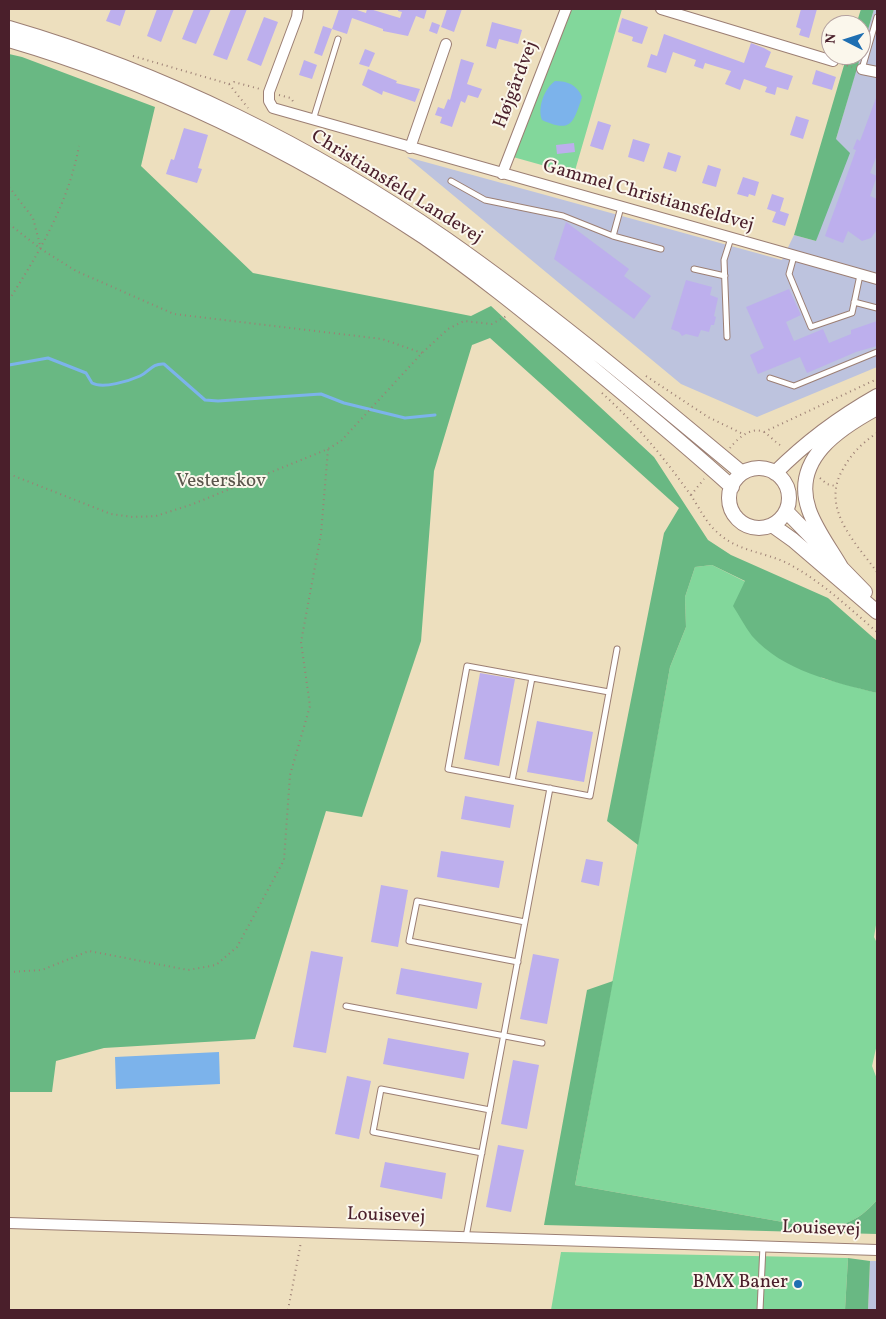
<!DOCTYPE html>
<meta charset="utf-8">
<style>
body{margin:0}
#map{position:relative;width:886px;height:1319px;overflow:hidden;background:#eddfbe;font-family:Vollkorn,serif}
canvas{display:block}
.frame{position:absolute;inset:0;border:10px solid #4a1f2b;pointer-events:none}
.north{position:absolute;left:821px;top:15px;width:50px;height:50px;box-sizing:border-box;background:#fbf7ec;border:1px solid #b4a19f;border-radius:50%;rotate:275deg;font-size:14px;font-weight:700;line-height:20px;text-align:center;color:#4a1f2b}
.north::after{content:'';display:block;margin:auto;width:18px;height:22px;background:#1f6fb2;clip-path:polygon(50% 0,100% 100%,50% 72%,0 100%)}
</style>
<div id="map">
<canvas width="886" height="1319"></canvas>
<div class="frame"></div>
<div class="north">N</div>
</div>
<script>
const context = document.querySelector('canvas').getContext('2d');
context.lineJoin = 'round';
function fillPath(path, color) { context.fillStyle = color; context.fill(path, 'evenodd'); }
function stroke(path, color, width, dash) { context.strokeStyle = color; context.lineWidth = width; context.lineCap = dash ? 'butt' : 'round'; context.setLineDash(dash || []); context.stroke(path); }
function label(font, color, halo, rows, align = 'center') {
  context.font = font + ' Vollkorn,serif'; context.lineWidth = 4; context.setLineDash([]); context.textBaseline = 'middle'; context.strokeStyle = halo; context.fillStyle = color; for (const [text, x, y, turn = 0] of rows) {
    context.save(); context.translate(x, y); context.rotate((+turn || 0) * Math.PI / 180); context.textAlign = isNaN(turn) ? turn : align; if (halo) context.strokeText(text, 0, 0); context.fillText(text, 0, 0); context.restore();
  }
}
fillPath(new Path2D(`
 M874,9H877V367L757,417L681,384L407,157L782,260L794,235L816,241L836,139Z
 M870,1261H877V1310H868Z`), '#bdc3de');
fillPath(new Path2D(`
 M571,9H622L574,174L513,157Z
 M712,565L746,582L822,678L877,693V919L874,937L877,943V1044L872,1066L877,1079V1200C856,1224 842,1226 811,1227L575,1185L670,667L686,627L685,597L695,567Z
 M561,1252L848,1258L845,1310H551Z`), '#82d79b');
fillPath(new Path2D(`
 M861,9H874L861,54V25H856Z
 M9,54L22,57L155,107L141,166L253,273L471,316L491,306L654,457L708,540L731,555L828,598L877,641V693C834,682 783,671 752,636C745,627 739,615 733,606L745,581L712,565L695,567L685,597L686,627L670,667L638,845L607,821L664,533L679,508L490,338L472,345L434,471L421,641L362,817L326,811L255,1039L104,1048L56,1061L52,1092H9Z
 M847,55H861L836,139L850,153L816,241L794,235Z
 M613,981L575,1185L811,1227C842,1226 856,1224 877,1200V1234L544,1225L587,990Z
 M848,1258L870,1261L868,1310H845Z`), '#69b883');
fillPath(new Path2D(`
 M555,81C568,81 577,85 582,97C573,124 571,133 542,120C537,107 545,88 555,81Z
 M219,1052L220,1084L116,1089L115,1057Z`), '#7cb3eb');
stroke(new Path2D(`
 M9,365L48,358L86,373L92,383C103,389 129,381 140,376C149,372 152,363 164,364L205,400L218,401L321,394L344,403L405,418L435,415`), '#7cb3eb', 3);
fillPath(new Path2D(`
 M111,9H126L120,26L106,21Z
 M157,9H174L161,42L147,36Z
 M194,9H211L196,44L182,39Z
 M231,9H247L227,60L213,55Z
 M339,9H354L366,13L367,9H370L400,18L402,12L398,11V9H427L424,19L416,16L408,36L383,31V29L352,18L347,34L332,29Z
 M447,9H462L454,32L441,27Z
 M801,9H817L809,38L799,35L801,29L796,27Z
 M264,17L278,22L261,66L247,60Z
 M622,18L648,27L642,44L632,41L633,37L618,32Z
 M432,22L440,25L437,34L429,31Z
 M492,22L522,30L518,44L499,39L496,49L486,46Z
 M323,26L332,29L322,56L314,53Z
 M664,34L744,63L751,43L764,48L771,52L765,67L793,76L788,90L777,87L775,95L765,92L767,87L744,79L740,90L725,84L731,71L705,63L703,69L694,66L696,60L673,52L666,73L647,67L651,54L657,56Z
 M365,49L375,53L369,67L359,64Z
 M461,59L474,63L467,84L482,89L478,98L468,95L465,103L461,101L452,127L440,123L442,117L435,115L438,107L444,109L448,99L450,100Z
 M304,60L317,65L312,79L299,75Z
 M368,69L397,81L396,83L420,89L415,102L383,91L382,95L362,85Z
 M816,70L836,77L832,90L812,84Z
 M876,98L877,155L870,173L877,176L870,196L877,199L876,231L871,238L862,241L848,231L843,243L825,236L856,150L853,149L857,139L860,141Z
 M796,116L809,120L803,139L790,135Z
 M598,121L611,125L603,150L590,146Z
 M184,128L208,135L198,168L202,169L197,183L166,174L171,159L174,160Z
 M633,139L650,144L644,162L628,157Z
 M574,143L575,152L557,154L556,145Z
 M668,152L681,156L676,172L663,168Z
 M708,165L721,169L716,187L702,183Z
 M743,177L759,182L755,196L749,194L748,197L737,194Z
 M772,194L784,198L780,211L789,214L785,226L772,222L776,212L767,209Z
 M566,222L629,269L624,276L651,296L634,319L554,259Z
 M686,280L712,287L710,295L718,298L714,316L716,317L714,325H711L709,332L701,330L698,337L686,334L682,336L679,332L671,329Z
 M789,289L801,315L786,322L794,341L823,329L829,343L851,334V330L877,321V346L856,352L807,373L800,357L758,374L750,355L764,348L746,307Z
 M480,673L515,679L499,766L464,759Z
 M537,721L593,732L584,782L527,772Z
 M465,796L514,805L510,828L461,819Z
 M441,851L504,861L499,888L437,877Z
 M586,859L603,862L599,886L581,882Z
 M381,885L408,890L398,947L371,942Z
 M311,951L343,957L326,1053L293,1047Z
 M533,954L559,959L547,1024L520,1019Z
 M401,968L482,983L477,1009L396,994Z
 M388,1038L469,1053L464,1079L383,1064Z
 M513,1060L539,1065L527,1129L501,1124Z
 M347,1076L371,1081L359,1139L335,1134Z
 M498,1145L524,1150L511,1212L486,1207Z
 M385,1162L446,1173L442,1199L380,1187Z`), '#bdafed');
const lane = new Path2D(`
 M862,69L877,17
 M313,120L338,39
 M451,181L485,200L563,216L613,236
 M621,207L613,236L661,249
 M794,256L789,274L811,327L852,313L860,275
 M694,269L725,276
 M854,302L877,308
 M727,337L724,260L731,238
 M770,378L794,386L877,352
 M609,692L467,666L448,769L590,796L617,649
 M512,781L532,678
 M518,962L409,941L417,901L525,922
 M346,1006L542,1043
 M482,1153L373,1132L381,1089L490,1110
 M466,1237L550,788
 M760,1310L763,1246`);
const street = new Path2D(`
 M298,9L297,17L269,92V101L273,108L877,279
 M661,9L833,61
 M862,69L877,72
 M410,148L446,44
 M502,174L566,9
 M9,1223L877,1250`);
const secondary = new Path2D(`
 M9,28C164,73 313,147 446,239C549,311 646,393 742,473
 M9,40C156,83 296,152 424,237C475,272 523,311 571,350C625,395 679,439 732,487
 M729 498a30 30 0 1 1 60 0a30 30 0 1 1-60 0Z
 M775,473C806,442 838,418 877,396
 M786,511L865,592
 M772,525L793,540L877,612
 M841,567C830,548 816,530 809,510C791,459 840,428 877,408`);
stroke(lane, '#9c7f74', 7);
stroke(street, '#9c7f74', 12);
stroke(secondary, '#9c7f74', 16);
stroke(new Path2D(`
 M133,56L229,84L248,108
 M842,64L852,67
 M229,84L234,82L260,89
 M279,95L291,98L294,103
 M9,187L33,218L41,249
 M9,224L41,249L76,271L174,314L382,339L422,353
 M9,300C40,251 68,204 79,146
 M646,376L708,417L743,434
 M602,393C634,422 662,455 687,490C698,504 704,521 718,533C737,551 764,552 787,563C821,581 848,607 877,632
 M764,432L877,379
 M877,433C862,443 852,453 843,469C820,508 855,542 877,572
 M730,448C737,439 751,426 764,432C769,435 775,442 780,445
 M9,474L111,514L133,517L156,516L193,504L328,449L341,441L422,353L448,329L464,321L492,324L508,315
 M820,478L827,484L835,486
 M691,495L704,479
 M9,972L42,970L89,951L188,970L216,965L237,947L284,860L290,775L310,706L301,642L321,534L328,449
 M288,1310L301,1242`), '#9c7f74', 2, [1, 4]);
stroke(lane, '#fff', 5);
stroke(street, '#fff', 10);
stroke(secondary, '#fff', 14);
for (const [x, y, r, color] of [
 [798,1284,5,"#1f6fb2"]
]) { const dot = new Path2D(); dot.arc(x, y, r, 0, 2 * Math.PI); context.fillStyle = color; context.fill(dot); stroke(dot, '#fbf7ec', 2); }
label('19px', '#4a1f2b', '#fbf7ec', [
 ["Højgårdvej",517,85,-69],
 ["Christiansfeld Landevej",396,188,32],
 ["Gammel Christiansfeldvej",648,197,16],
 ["Louisevej",386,1217,2],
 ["Louisevej",821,1230,2]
]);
label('19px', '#5b564d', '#fbf7ec', [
 ["Vesterskov",221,483]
]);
label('19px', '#4a1f2b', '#fbf7ec', [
 ["BMX Baner",788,1284]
], 'right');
</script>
